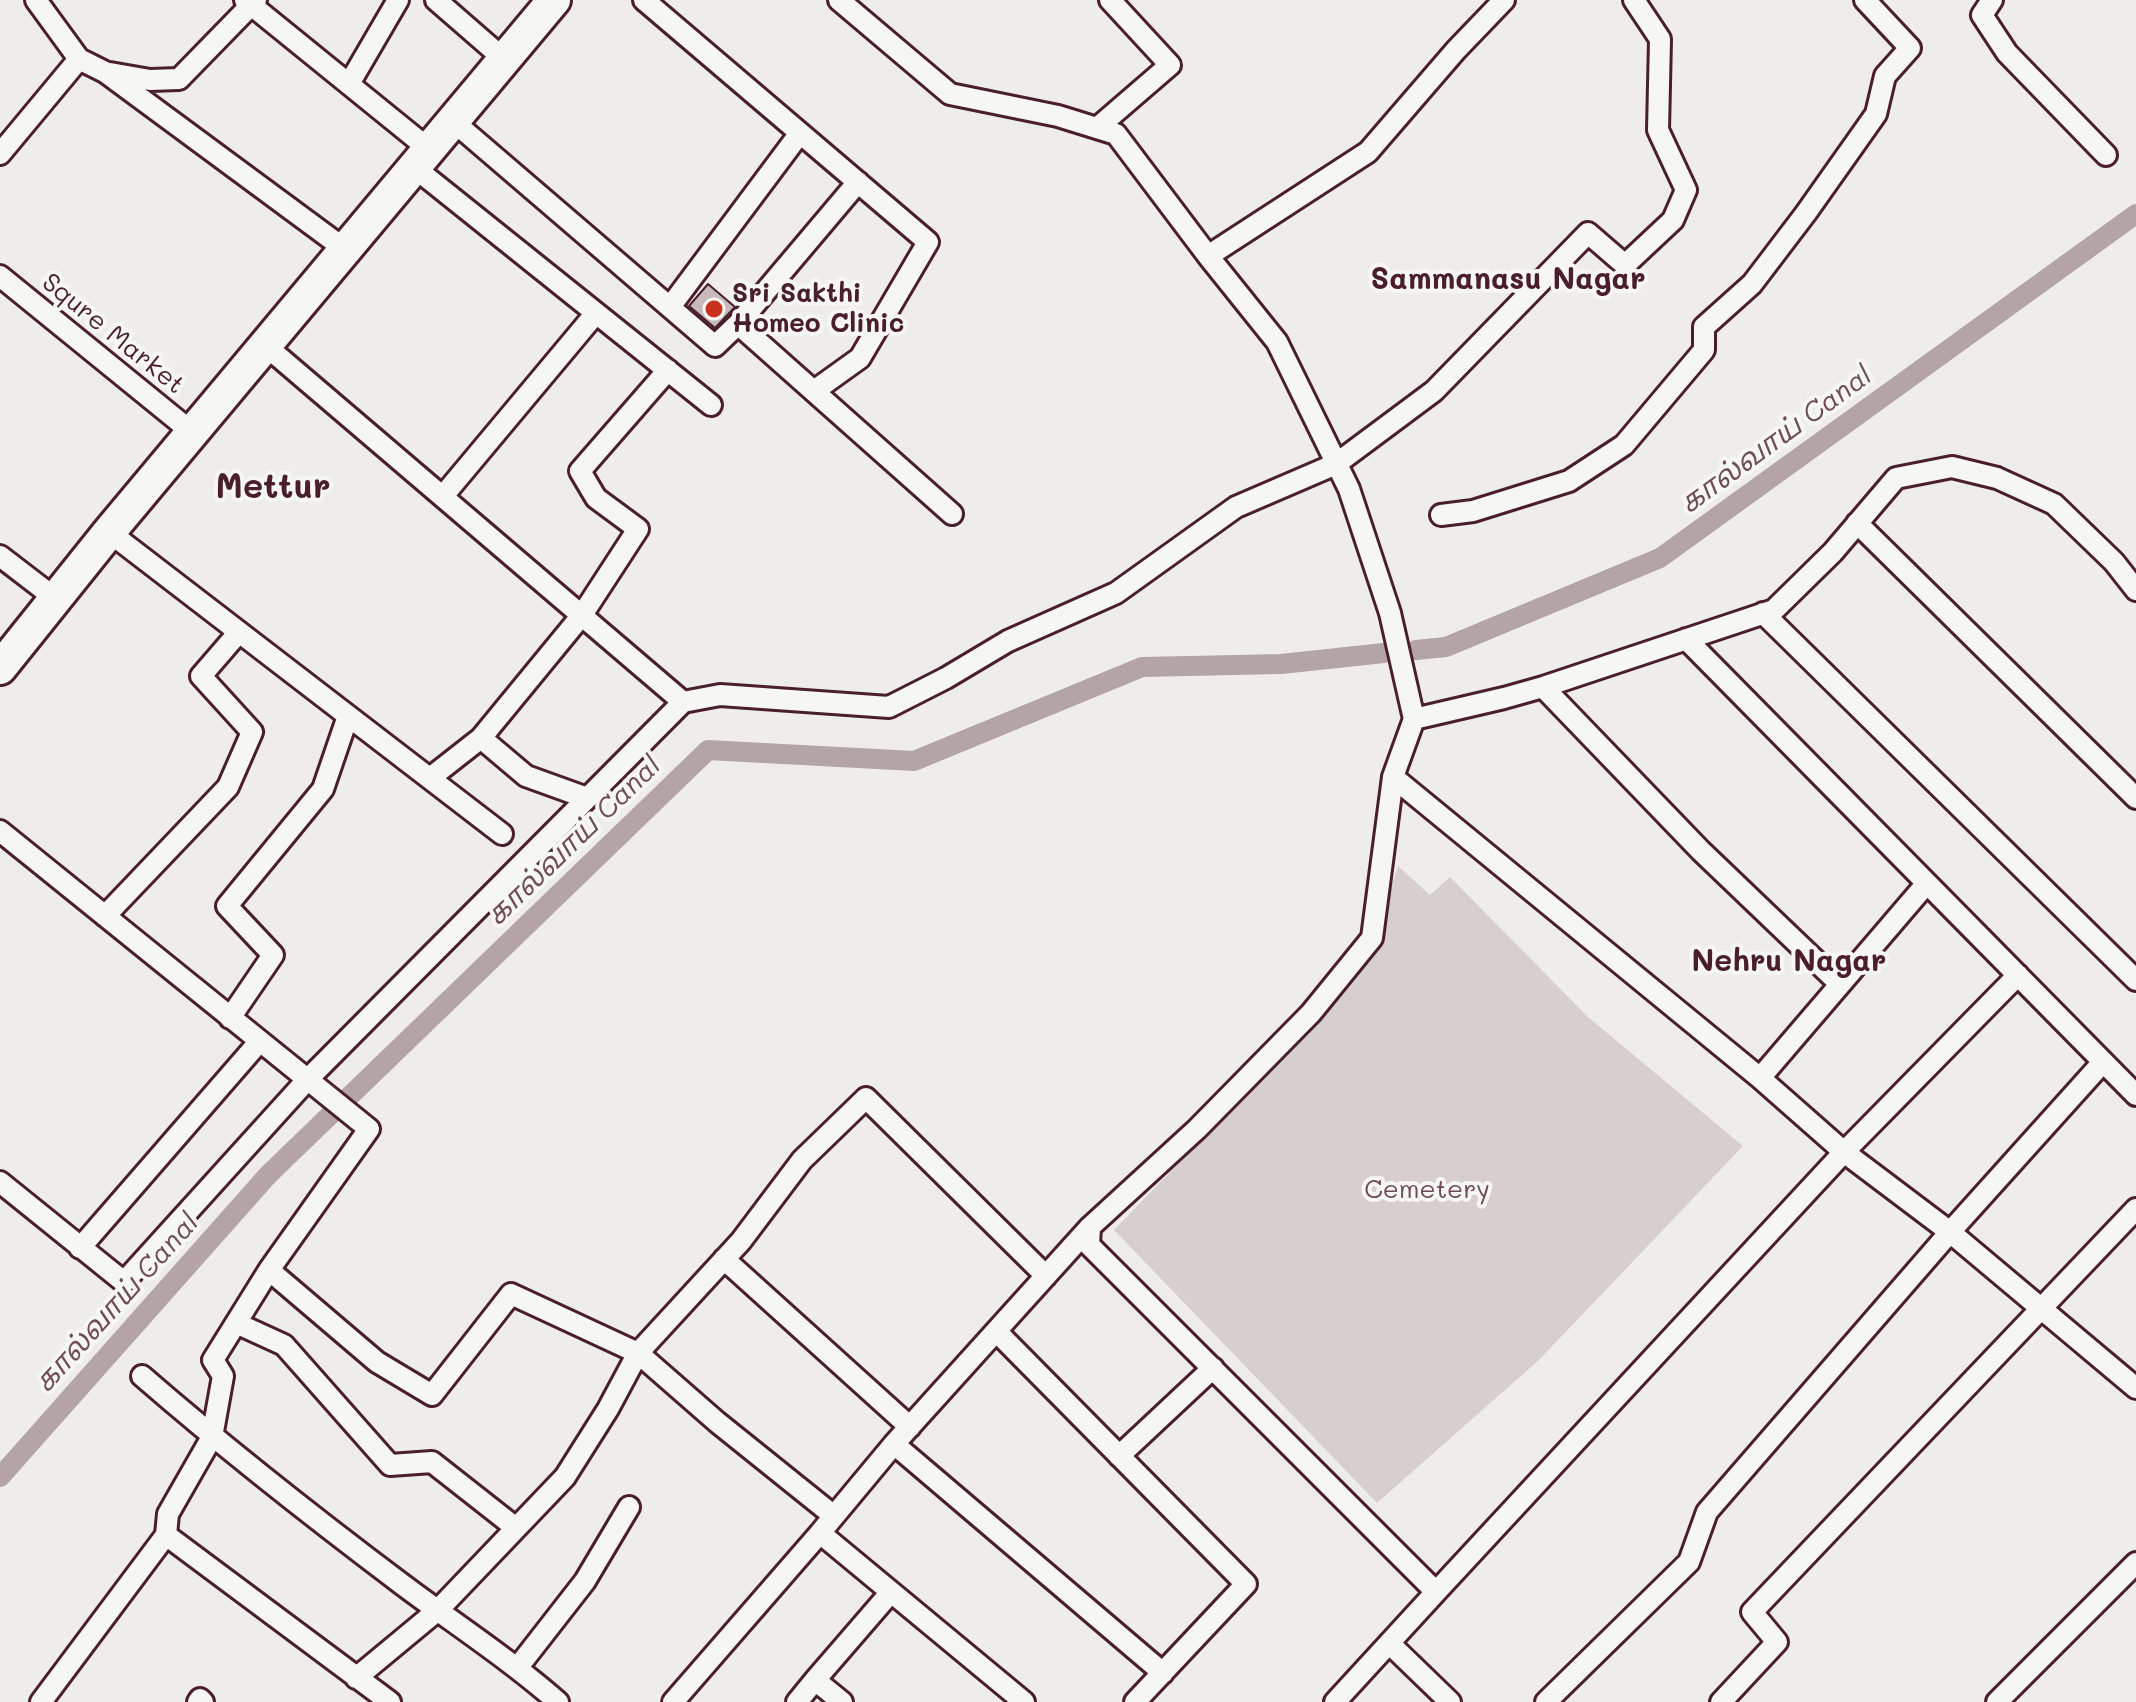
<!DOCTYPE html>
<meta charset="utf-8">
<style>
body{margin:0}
canvas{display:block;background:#efedea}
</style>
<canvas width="2136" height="1702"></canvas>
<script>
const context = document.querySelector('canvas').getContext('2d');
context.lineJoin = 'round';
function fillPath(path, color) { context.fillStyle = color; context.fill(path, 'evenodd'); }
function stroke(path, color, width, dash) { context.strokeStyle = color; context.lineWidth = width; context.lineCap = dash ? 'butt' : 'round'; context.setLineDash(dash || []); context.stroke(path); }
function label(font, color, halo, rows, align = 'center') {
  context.font = font + ' Mali,"Noto Sans Tamil",sans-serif'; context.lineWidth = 8; context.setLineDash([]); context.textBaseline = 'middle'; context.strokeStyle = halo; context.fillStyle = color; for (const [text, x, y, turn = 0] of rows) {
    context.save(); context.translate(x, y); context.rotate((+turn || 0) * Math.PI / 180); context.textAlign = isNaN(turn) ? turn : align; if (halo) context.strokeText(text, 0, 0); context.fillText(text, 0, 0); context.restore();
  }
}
fillPath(new Path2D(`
 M1398,866L1430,895L1450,877L1588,1017L1743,1146L1539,1360L1377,1503L1114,1230L1331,1005L1382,937L1388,898Z`), '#d7cfce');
stroke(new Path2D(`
 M1416,650L1446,647L1660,558L2136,214
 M0,1477L268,1175L708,750L914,761L1142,667L1281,664L1384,653`), '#b4a4a5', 20);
const building = new Path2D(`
 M708,284L735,307L715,328L689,306Z`);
fillPath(building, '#c6babb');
stroke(building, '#4a1f2b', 2);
const minor = new Path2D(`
 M36,0L79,59L105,72L346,250
 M245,0L430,150
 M436,0L505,60
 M644,0L928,242L860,358L814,391
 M839,0L950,94L1058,116L1116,134L1208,256L1277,342L1349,489L1390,613L1414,719
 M1992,0L1982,15L2007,53L2106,155
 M110,73L150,80L179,79L256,0
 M349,84L398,0
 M454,122L715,346L738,324L952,514
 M1097,128L1170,65L1110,0
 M0,154L79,59
 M415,168L711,405
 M1208,256L1368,152L1456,50L1504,0
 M0,276L193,433
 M670,307L800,133
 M738,324L858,182
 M266,346L683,702
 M443,496L596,313
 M1441,515L1473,511L1569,481L1624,445L1704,350V327L1752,284L1806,213L1876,114L1885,76L1910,48L1865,0
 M1857,523L2136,798
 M109,532L502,834
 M0,556L56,599
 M1763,613L2136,980
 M1686,639L2136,1095
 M1543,687L1701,851L1840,984
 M1414,719L1504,698L1543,687L1774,610L1833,552L1896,478L1952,467L1997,478L2054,504L2114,562L2136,590
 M481,738L582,615L638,529L596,498L580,471L668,370
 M1393,777L1760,1078L1844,1152L1950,1232L2136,1388
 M430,778L481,738L526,776L587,798
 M0,831L369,1129L269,1270
 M105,916L228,787L252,732L201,676L239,632
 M230,1018L273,955L227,906L323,789L348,716
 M1760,1078L1927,883
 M0,1182L124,1282L307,1080L683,702L720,695L889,707L946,678L1008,641L1116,593L1236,507L1336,464L1434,391L1588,233L1625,265L1673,220L1686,190L1658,130L1660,39L1634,0
 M80,1248L259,1042
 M724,1259L910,1427
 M236,1323L284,1345L390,1465L432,1462L516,1528
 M996,1331L1246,1584L1135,1702
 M142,1376C226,1449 314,1518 403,1585C455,1624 509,1659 558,1702
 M894,1444L1163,1673
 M1119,1456L1213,1368
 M834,1516L717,1422L638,1353L741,1241L802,1160L866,1098L1046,1276
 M166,1535L168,1514L212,1437L223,1376L213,1360L269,1270L377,1362L432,1395L511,1294L638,1353L608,1409L565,1477L438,1610L356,1678
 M1436,1592L1844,1152L2018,975
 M1389,1643L1450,1702
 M518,1667L585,1581L629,1507
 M41,1702L166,1535L390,1702
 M198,1702L200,1699L203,1702
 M673,1702L820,1533
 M797,1702L815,1680
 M842,1702L815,1680L891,1592
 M1024,1702L820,1533L894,1444L1090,1227
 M1335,1702L1436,1592L1089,1245L1090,1227L1197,1129L1311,1013L1372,938L1393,777L1414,719
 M1546,1702L1689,1562L1707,1512L1950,1232L2103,1062
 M1721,1702L1777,1642L1752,1612L2136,1209
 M1997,1702L2136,1563`);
const primary = new Path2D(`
 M0,668L109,532L554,0`);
stroke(minor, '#4a1f2b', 26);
stroke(primary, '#4a1f2b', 38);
stroke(minor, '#f6f6f2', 20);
stroke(primary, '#f6f6f2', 32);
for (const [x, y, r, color] of [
 [714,309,10,"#c8321e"]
]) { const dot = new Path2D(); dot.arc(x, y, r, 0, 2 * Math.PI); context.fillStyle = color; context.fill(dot); stroke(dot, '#f6f6f2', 3); }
label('bold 26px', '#4a1f2b', '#f6f6f2', [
 ["Sri Sakthi",732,294],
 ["Homeo Clinic",732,324]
], 'left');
label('26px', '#4a1f2b', '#f6f6f2', [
 ["Squre Market",113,334,39]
]);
label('26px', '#6d4b54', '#f6f6f2', [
 ["Cemetery",1427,1190]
]);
label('italic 28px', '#6f4e56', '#f6f6f2', [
 ["கால்வாய் Canal",1776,440,-36],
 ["கால்வாய் Canal",574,841,-44],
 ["கால்வாய் Canal",117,1303,-48]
]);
label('bold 30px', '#4a1f2b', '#f6f6f2', [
 ["Sammanasu Nagar",1508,280],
 ["Nehru Nagar",1789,962]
]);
label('bold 34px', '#4a1f2b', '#f6f6f2', [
 ["Mettur",273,488]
]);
</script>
